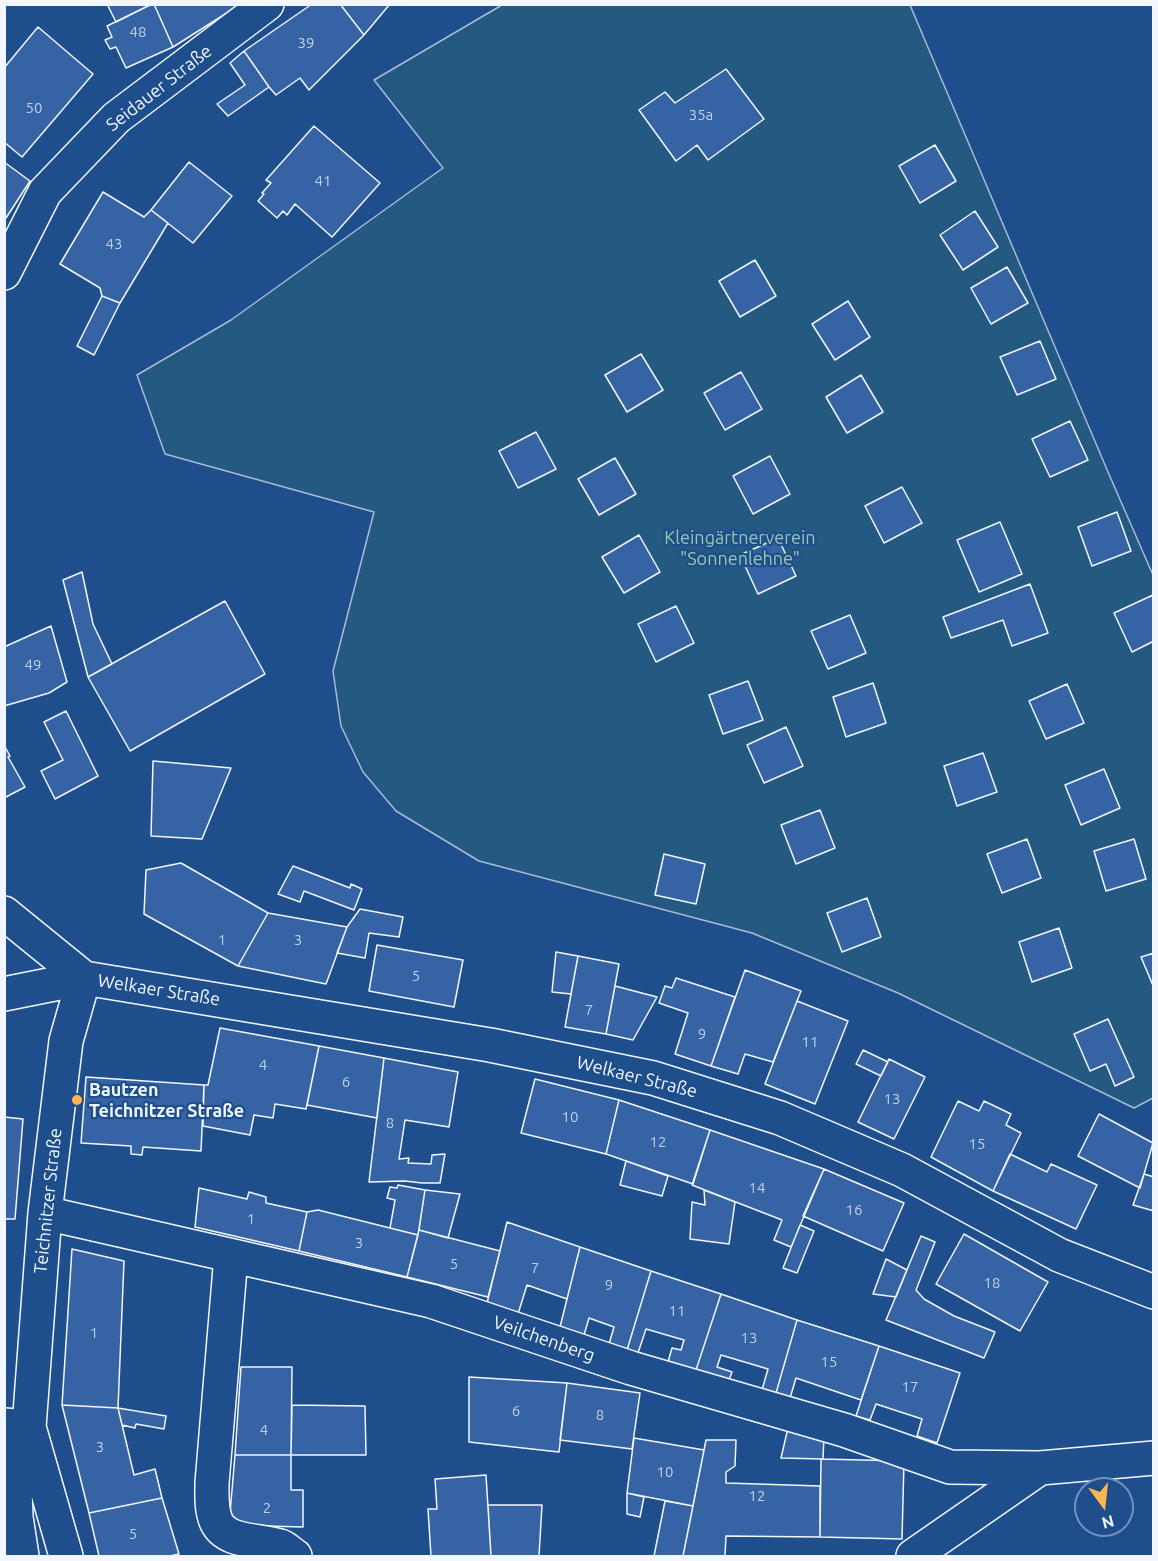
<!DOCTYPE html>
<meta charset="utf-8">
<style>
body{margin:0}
#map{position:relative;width:1158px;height:1561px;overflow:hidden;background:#1f4e8c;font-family:Ubuntu,sans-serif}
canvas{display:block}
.frame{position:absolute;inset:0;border:6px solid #f2f6ff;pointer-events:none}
.north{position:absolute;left:1074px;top:1477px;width:60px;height:60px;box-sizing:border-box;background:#1f4e8c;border:2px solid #7391ba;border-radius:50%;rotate:165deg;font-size:16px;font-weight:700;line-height:24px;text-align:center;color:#f2f6ff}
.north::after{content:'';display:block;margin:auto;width:21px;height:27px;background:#ffb74d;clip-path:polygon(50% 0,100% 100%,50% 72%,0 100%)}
</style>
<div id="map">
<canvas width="1158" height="1561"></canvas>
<div class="frame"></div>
<div class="north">N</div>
</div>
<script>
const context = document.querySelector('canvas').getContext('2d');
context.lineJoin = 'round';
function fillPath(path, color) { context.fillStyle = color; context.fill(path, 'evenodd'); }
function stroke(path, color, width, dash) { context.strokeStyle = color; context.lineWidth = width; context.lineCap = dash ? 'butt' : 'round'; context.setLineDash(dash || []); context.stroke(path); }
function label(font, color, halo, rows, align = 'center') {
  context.font = font + ' Ubuntu,sans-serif'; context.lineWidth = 4.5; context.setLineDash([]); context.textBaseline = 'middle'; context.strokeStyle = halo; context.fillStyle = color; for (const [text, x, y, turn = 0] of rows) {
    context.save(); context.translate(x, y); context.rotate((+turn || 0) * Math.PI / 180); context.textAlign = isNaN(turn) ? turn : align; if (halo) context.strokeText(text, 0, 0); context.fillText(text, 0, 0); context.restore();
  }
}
const green = new Path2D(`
 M502,5H910L1108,472L1153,575V1098L1134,1108L898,993L752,933L479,861L396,811L363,772L341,726L333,671L374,512L165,454L137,375L231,320L443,168L374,80Z`);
fillPath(green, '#245a82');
stroke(green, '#a8bbd7', 1.5);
const building = new Path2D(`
 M107,4H152L116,22Z
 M152,4H154L173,47L126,68L116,47L110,49L105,40L112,37L107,26Z
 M154,4H241L173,47Z
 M312,4H340L364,35L309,90L300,78L276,95L269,87L244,51Z
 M340,4H390L364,35Z
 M38,27L93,74L22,157L4,142V68Z
 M244,51L269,87L228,116L217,104L245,85L230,63Z
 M726,69L764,119L708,160L697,145L676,161L639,110L665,92L675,103Z
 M314,126L380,183L332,237L295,204L287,215L283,211L277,218L258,201L264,194L262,193L271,183L266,180Z
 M935,145L956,181L920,203L899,166Z
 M4,162L30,181L6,218L4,217Z
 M189,162L232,196L193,243L151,210Z
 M103,192L144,217L151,210L168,223L120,303L102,296L100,288L60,264Z
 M975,211L998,247L963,270L940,235Z
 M755,260L776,296L740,317L719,281Z
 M1007,267L1028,303L991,324L971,288Z
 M102,296L120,303L94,355L77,346Z
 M848,301L870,337L835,360L812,324Z
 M1040,341L1056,379L1017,395L1000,357Z
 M641,354L663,390L627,412L605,375Z
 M741,372L762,409L725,430L704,393Z
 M861,375L883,412L847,433L826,397Z
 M1070,421L1088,460L1050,477L1032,439Z
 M536,432L556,469L518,488L499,451Z
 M770,456L790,494L753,514L733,476Z
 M615,458L636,494L599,515L578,479Z
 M902,487L922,523L884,543L865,506Z
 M1117,512L1131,551L1092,566L1078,527Z
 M1000,522L1022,574L979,592L957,540Z
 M639,535L660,572L624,593L602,557Z
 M778,538L796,576L758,594L740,555Z
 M82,572L93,624L112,664L88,677L63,580Z
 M1030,584L1048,633L1012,646L1003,620L951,638L943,617Z
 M1153,595L1154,641L1132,652L1114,613Z
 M225,601L265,674L130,751L88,677Z
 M676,606L694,643L656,662L638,624Z
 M850,615L866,653L828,669L811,631Z
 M51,626L67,682L49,693L4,706V647Z
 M748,681L763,720L723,734L709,695Z
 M873,683L886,723L846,737L833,697Z
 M1067,684L1084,723L1046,739L1029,701Z
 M66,711L98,776L55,799L41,771L63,760L44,722Z
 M786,727L803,766L764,783L747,745Z
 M4,745L10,756L8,757L25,787L4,798Z
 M983,753L997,792L957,806L944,766Z
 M153,761L231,768L202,839L151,836Z
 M1104,769L1120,808L1081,825L1065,785Z
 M820,810L835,848L796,864L781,825Z
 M1027,839L1041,878L1002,893L987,854Z
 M1134,839L1146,879L1106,891L1094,851Z
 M664,854L705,864L696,904L655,895Z
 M181,863L268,913L238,966L144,914L146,870Z
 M293,866L350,888L351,884L362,889L354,910L304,891L300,902L278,894Z
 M867,898L881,937L842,952L827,913Z
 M360,909L403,917L399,937L369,933L365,958L337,953L347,927Z
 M268,913L347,927L326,984L238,966Z
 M1059,928L1072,968L1032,982L1019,942Z
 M377,945L463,960L454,1007L369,991Z
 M556,952L578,956L571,994L552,992Z
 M1154,953V988L1141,957Z
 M578,956L619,964L606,1034L565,1027Z
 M745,970L801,991L773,1062L745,1054L738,1074L711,1066Z
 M676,978L735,997L711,1066L675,1054L688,1013L659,1003L665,986L672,988Z
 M615,986L657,997L633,1040L606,1034Z
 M797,1001L848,1021L815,1104L765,1084Z
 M1108,1019L1134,1077L1115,1086L1106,1064L1090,1071L1074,1034Z
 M220,1028L319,1046L306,1109L275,1104L273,1118L254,1115L250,1135L203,1126L204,1085H208Z
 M319,1046L384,1058L377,1118L307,1105Z
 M863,1050L888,1062L881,1076L856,1064Z
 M384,1058L458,1072L449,1127L405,1120L399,1159L409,1158L408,1163L431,1164L432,1155L445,1154L440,1183H422L405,1181L369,1182Z
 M889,1059L925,1077L894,1139L858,1122Z
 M86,1077L204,1085L201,1151L143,1147L142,1155L131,1154V1146L81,1143Z
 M535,1079L619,1100L606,1154L521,1133Z
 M619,1100L710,1130L693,1184L606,1154Z
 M958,1101L979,1111L984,1101L1011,1114L1006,1125L1021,1133L993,1191L931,1157Z
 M1099,1114L1153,1143L1140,1188L1078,1156Z
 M4,1117L23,1119L15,1219H4Z
 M710,1130L824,1169L791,1247L774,1240L782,1220L692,1185Z
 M1010,1154L1047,1172L1051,1164L1097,1185L1076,1229L993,1191Z
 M626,1161L668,1176L662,1196L620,1185Z
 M824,1169L904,1203L883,1251L803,1216Z
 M1144,1174L1154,1177V1211L1133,1205Z
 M398,1185L425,1190L418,1235L390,1228L395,1200L387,1198L390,1187L397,1188Z
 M199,1188L247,1199L249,1192L266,1197V1203L307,1212L299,1251L195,1227Z
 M425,1190L460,1194L448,1238L419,1230Z
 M704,1190L735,1202L729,1244L690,1239L692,1202L705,1205Z
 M318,1210L418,1235L407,1277L299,1251L307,1212Z
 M507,1222L580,1247L567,1299L527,1285L518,1314L487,1303Z
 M800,1225L814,1231L797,1273L783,1268Z
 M419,1230L500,1251L488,1297L407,1277Z
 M964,1234L1048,1282L1020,1331L936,1284Z
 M921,1236L935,1242L916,1290L924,1299L954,1316L995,1332L984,1358L886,1320Z
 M580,1247L651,1271L627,1350L609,1344L614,1327L589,1318L584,1335L560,1327Z
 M72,1249L124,1261L118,1408L62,1405Z
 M886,1259L907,1270L896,1297L873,1294Z
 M651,1271L721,1294L696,1370L668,1362L672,1348L681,1350L684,1340L646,1329L638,1353L627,1350Z
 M721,1294L797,1320L776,1393L762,1390L768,1369L721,1355L717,1367L732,1372L729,1380L696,1370Z
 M797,1320L879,1346L861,1400L796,1378L790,1398L776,1393Z
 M879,1346L960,1373L937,1443L917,1436L922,1419L876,1404L870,1420L856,1416Z
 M241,1367H292L291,1455H235Z
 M469,1377L567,1383L559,1452L469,1442Z
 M567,1383L640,1393L632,1449L560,1440Z
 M62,1405L118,1408L134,1475L155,1469L162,1498L89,1513Z
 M292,1405L365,1406L366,1455H291Z
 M118,1408L166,1416L164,1429L136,1424L135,1428L122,1425Z
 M788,1428L824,1436L823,1459L781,1458Z
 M634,1438L704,1450L693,1506L627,1493Z
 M706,1440H736L735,1466L726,1472V1483L820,1486V1537L726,1536L725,1556H683Z
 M235,1455H291V1490H303V1527L229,1525Z
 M821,1459L904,1461L902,1539L820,1537Z
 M486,1475L491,1556H431L428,1509H437L435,1479Z
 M627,1493L644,1497L640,1517L627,1514Z
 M162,1498L179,1554L170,1556H99L89,1513Z
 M665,1501L693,1506L683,1556H654Z
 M488,1505H542L539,1556H491Z`);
fillPath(building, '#3563a3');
stroke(building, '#f2f6ff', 1.5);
const minor = new Path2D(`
 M4,273L45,192L116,118L267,4
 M4,913L84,978
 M4,994L84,978L490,1045L653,1078L780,1118L902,1170L1059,1255L1154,1292
 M45,1213L431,1301L631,1368L844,1430L950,1467L1040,1468
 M231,1256L212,1483C212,1495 211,1509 216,1521C226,1544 260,1539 280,1546C285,1547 290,1553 295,1556
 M4,1425L29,1427L14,1455L16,1517L22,1556
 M66,1556L29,1427L45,1213L66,1041L84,978
 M913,1556L1040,1468L1154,1458`);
stroke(minor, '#f2f6ff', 36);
stroke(minor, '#1f4e8c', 33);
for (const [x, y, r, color] of [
 [77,1100,6,"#ffb74d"]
]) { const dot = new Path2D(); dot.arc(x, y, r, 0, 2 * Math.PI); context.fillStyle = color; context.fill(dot); stroke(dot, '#1f4e8c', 2); }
label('15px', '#c3d1e8', null, [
 ["48",138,32],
 ["39",306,43],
 ["50",34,108],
 ["35a",701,115],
 ["41",323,181],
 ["43",114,244],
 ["49",33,665],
 ["1",222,940],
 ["3",298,940],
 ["5",416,976],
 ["7",589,1010],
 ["9",702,1034],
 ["11",810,1042],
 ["4",263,1065],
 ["6",346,1082],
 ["13",892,1099],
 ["10",570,1117],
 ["8",390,1123],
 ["12",658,1142],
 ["15",977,1144],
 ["14",757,1188],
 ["16",854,1210],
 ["1",251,1219],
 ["3",359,1243],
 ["5",454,1264],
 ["7",535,1268],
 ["18",992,1283],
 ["9",609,1285],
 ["11",677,1311],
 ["1",94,1333],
 ["13",749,1338],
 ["15",829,1362],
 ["17",910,1387],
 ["6",516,1411],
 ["8",600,1415],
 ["4",264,1430],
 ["3",100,1447],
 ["10",665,1472],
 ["12",757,1496],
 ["2",267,1508],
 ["5",133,1534]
]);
label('18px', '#f2f6ff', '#1f4e8c', [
 ["Seidauer Straße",159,88,-38],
 ["Welkaer Straße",159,990,9],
 ["Welkaer Straße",637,1077,14],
 ["Teichnitzer Straße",48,1201,-84],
 ["Veilchenberg",544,1339,19]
]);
label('18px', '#97c8a6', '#1f4e8c', [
 ["Kleingärtnerverein",740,538],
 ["\"Sonnenlehne\"",740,559]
]);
label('bold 18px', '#f2f6ff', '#1f4e8c', [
 ["Bautzen",89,1090],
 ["Teichnitzer Straße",89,1111]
], 'left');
</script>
